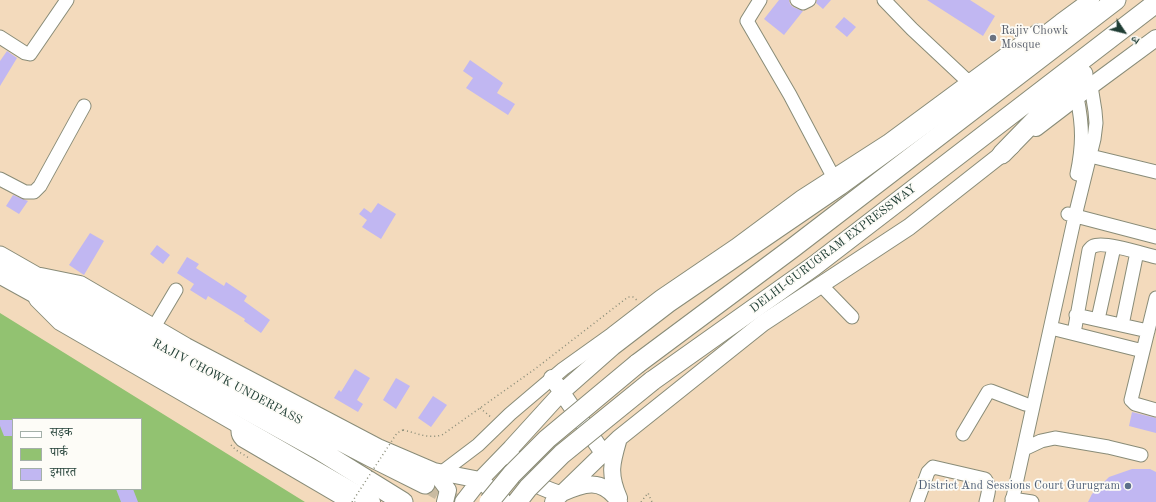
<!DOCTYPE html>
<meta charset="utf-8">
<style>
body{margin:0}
#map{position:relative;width:1156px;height:502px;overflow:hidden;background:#f3dabc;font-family:"Old Standard TT","Noto Serif Devanagari",serif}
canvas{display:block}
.legend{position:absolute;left:12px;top:418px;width:130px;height:72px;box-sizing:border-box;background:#fdfcf7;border:1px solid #a4b0a9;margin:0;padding:5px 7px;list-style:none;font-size:12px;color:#1f3d34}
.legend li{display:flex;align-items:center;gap:8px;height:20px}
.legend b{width:20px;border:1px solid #a4b0a9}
.north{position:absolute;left:1104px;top:12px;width:40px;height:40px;-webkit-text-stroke:3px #fdfcf7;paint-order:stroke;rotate:125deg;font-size:11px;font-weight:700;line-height:16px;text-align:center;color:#1f3d34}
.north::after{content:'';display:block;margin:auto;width:14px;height:18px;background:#1f3d34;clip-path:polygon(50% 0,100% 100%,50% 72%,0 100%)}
</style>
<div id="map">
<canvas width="1156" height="502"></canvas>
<ul class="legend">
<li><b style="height:5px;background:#fff"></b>सड़क</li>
<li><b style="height:11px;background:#92c271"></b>पार्क</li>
<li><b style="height:11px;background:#c1b7f2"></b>इमारत</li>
</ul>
<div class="north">उ</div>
</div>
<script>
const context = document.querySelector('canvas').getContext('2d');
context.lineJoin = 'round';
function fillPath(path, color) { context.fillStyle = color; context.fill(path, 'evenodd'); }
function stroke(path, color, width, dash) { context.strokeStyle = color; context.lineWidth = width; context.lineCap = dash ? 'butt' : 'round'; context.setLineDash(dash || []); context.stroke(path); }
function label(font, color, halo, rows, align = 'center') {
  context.font = font + ' "Old Standard TT",serif'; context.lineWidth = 3.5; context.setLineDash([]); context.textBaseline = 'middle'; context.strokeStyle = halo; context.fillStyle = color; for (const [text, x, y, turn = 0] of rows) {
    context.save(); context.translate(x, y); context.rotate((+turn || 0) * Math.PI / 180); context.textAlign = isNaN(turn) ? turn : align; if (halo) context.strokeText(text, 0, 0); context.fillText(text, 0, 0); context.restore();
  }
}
fillPath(new Path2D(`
 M0,313L305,502H0ZM13,419H141V489H13Z`), '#92c271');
fillPath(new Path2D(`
 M779,0H789L790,4L793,7L803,11L784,35L764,19Z
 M817,0H831L823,9L816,3Z
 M927,0H970L995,16L983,36Z
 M844,17L856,27L847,37L835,27Z
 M7,51L17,58L0,86V61Z
 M470,60L503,83L497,93L515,104L508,115L466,88L473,78L463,71Z
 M13,195L28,201L19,214L6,206Z
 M378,203L396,214L381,239L362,227L367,220L359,214L364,208L371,213Z
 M90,233L104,241L84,275L69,265Z
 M157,245L170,255L163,264L150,254Z
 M187,257L199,264L196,268L224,286L226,282L247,296L244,301L270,320L261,333L244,321L245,319L208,296L206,300L190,290L194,284L177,273Z
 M355,369L370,378L357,400L363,404L358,412L334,398L339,390L341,392Z
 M396,378L410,386L396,409L383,400Z
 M433,396L447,405L431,427L418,418Z
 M1132,412L1156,418V433L1129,426Z
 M0,420H13V436H4L0,426Z
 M1132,469H1150L1156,472V502H1088L1092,494L1109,477Z
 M116,489H133L138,502H121Z`), '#c1b7f2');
stroke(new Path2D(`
 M425,484L456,502`), '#c9bba1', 16, [16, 8]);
const minor = new Path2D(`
 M760,0L747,21L790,95L836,182
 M797,0L803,3L809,0
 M884,0L912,29L975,88
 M0,37L25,53L30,54L67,0
 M1077,97C1083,127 1083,145 1077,174
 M1082,154L1156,172
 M0,179L25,192H34L40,186L84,106
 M1068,214L1156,237
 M821,285L852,317
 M1156,298L1131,400L1135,404L1156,410
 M1076,315L1148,331
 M1098,319L1114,247
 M1122,325L1137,252
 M154,327L176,290
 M1051,328L1143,351
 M1074,333L1089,250C1090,249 1092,246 1094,246C1103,241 1144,254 1156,257
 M239,425C237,431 237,435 242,440L348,502
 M963,434L988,392L991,391L1025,404
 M1024,449L1041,441L1055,438L1108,447L1141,455
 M441,473L478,445L510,414L563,369L612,334L660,297L735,246L801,197L888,141L1037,31
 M1012,499L1032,502
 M917,502L928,472L933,467L985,479C991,487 988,493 986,502
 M1012,502L1075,216L1094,139L1096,123L1095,111L1091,86`);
const major = new Path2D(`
 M1036,128L1091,86L1156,38
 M41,276L80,284L186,346L378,447L434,471L480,480L505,502
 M37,299L60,322L372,502
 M552,378L603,453
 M619,438C612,462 608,473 619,498
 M513,457C517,479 542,488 560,494C584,483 602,477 619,502
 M434,471L448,490L445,502
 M463,502L480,480L511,448L562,392L613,347L669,304L840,187L969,93L1061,22L1091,0
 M553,502L619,438L763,323L909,227L1012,146`);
const highway = new Path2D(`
 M1002,154L1073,81L1083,74
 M0,256L149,341L371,457L425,484
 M0,274L319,450L403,502
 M637,364L794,247L1116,0
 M652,381L814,266L1156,3`);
stroke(minor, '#898c78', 15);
stroke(major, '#898c78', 18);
stroke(highway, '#898c78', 21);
stroke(new Path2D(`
 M480,408L492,418
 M403,430C417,433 427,439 442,435L535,369L628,297H633L638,301
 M231,445L236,450L249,458
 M641,502L648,493L652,502`), '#898c78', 1.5, [1, 3]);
stroke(minor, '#fff', 13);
stroke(major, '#fff', 16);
stroke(highway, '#fff', 19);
const highwayBridge = new Path2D(`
 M489,502L512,474L547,439L637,364
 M517,502L528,488L562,454L652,381`);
stroke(highwayBridge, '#898c78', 21, []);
stroke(new Path2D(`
 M352,502L397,433L403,430`), '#898c78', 1.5, [1, 3]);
stroke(highwayBridge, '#fff', 19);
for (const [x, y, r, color] of [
 [993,38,4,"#6b7280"],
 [1128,486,4,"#5c6f8a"]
]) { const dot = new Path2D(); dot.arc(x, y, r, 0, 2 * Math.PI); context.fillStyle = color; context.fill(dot); stroke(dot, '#fdfcf7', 1.5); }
label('12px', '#5b616d', '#fdfcf7', [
 ["Rajiv Chowk",1001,31],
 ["Mosque",1001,45]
], 'left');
label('12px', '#1f3d34', '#fdfcf7', [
 ["DELHI-GURUGRAM EXPRESSWAY",833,249,-37],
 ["RAJIV CHOWK UNDERPASS",227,382,28]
]);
label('12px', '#4e5e75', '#fdfcf7', [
 ["District And Sessions Court Gurugram",1120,486]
], 'right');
</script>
